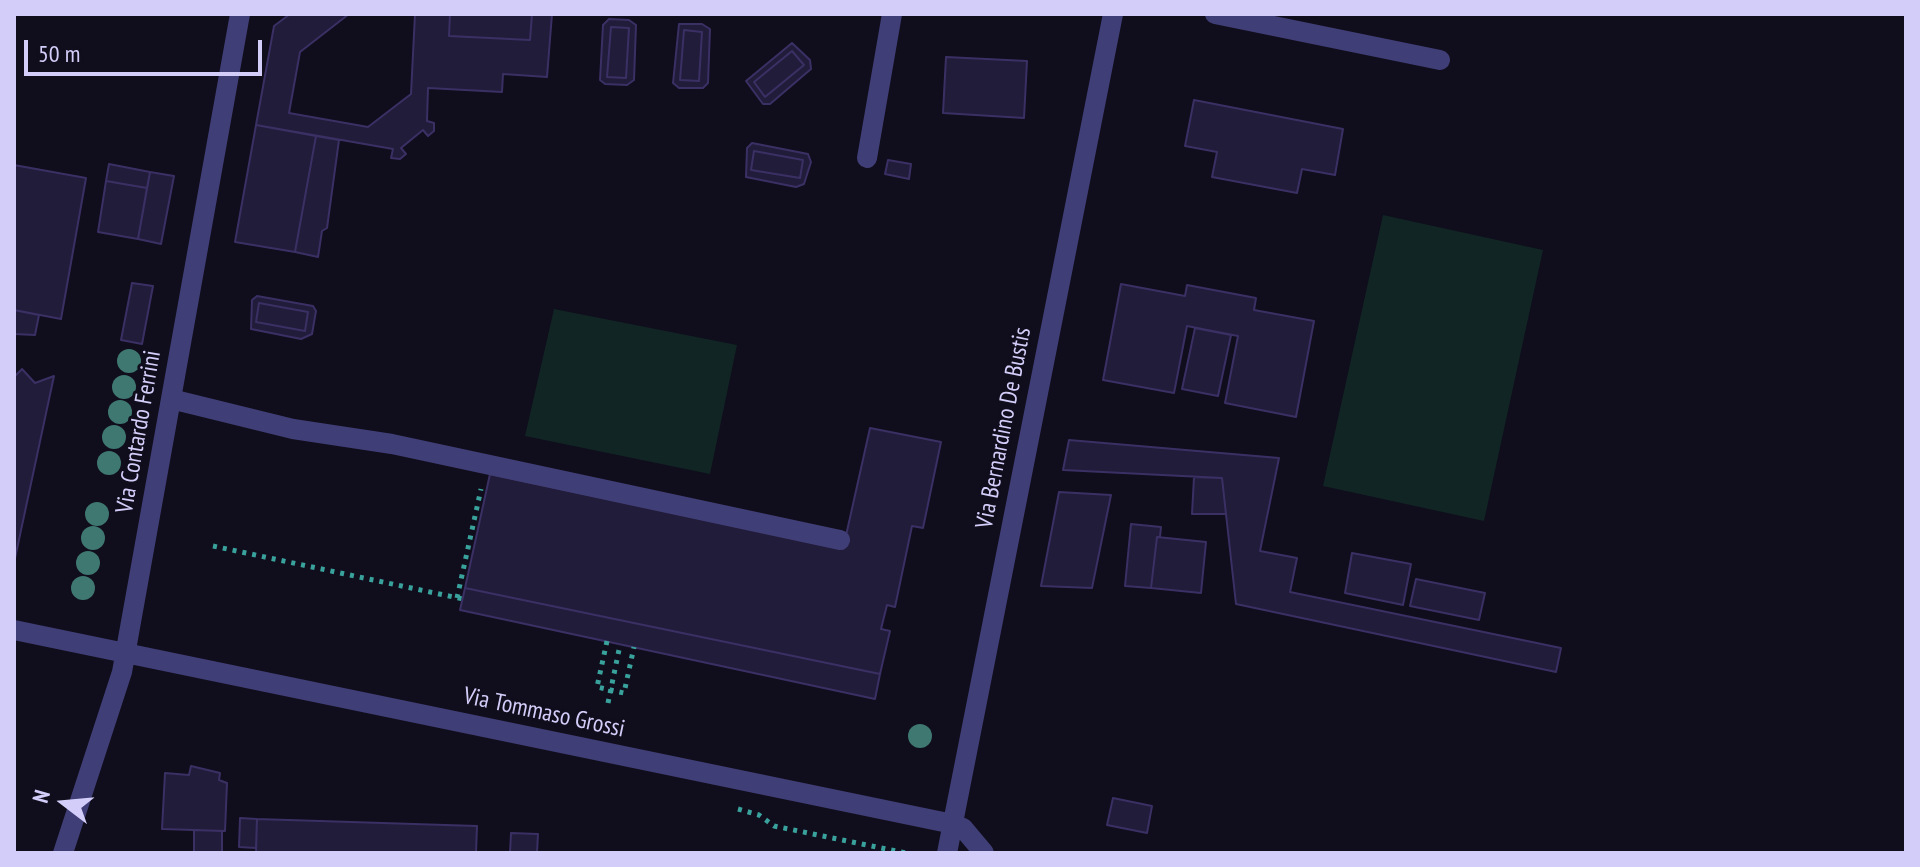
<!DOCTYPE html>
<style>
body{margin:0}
#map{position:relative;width:1920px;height:867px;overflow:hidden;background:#100d1c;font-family:"PT Sans Narrow",sans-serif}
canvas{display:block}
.frame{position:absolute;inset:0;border:16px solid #d3cef9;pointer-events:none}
.north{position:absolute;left:24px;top:763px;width:80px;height:80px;-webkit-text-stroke:6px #100d1c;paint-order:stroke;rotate:286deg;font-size:22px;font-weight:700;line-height:32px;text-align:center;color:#d3cef9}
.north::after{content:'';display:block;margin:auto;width:28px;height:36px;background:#d3cef9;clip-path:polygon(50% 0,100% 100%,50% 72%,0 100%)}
.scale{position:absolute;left:24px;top:40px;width:238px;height:36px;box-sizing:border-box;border:4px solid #d3cef9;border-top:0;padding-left:10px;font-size:24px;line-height:28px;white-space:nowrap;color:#d3cef9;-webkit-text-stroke:6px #100d1c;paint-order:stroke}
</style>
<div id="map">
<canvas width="1920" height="867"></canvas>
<div class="frame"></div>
<div class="north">N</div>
<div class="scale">50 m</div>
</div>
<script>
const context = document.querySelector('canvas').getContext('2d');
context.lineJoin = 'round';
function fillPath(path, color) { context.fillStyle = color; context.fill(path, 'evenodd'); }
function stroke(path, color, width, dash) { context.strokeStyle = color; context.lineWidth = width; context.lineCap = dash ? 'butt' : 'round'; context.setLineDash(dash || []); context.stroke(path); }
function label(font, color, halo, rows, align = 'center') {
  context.font = font + ' "PT Sans Narrow",sans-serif'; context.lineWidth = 6; context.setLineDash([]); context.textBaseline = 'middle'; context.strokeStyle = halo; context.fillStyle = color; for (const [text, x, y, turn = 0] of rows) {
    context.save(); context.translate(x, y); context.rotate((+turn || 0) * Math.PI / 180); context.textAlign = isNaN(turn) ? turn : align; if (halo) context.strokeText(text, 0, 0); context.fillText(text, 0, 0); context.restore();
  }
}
fillPath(new Path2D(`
 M1383,215L1543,250L1484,521L1323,486Z
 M554,309L737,345L710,474L525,436Z`), '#112524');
const building = new Path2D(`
 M290,14H349L300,52L289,113L368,127L411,94L415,14H450L449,36L530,40L532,14H552L547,77L503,74L502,92L428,88L427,121L434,123V131L428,136L423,130L401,148L406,154L400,159L391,158L393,149L256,125L274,26Z
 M450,14H532L530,40L449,36Z
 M609,19L629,20L636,25L634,80L627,85L605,84L600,80L603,25ZM611,27L629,28L626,78L607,77Z
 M679,24H702L710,29L708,83L703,88H679L673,83ZM684,30L702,32L699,81L680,80Z
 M611,27L629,28L626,78L607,77Z
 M684,30L702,32L699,81L680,80Z
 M792,43L810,60L811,69L770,104H763L746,81ZM792,51L804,65L765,97L754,82Z
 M792,51L804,65L765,97L754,82Z
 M946,57L1027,61L1024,118L943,113Z
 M1194,100L1343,129L1335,175L1302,169L1297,193L1212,177L1217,152L1185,146Z
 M256,125L316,136L295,252L235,242Z
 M316,136L339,140L327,228L322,231L318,257L295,252Z
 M752,143L808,154L811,162L804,184L796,187L746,177L747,148ZM754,151L803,160L800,178L751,170Z
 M754,151L803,160L800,178L751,170Z
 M888,160L911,164L909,179L885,174Z
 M109,164L150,172L147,188L106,181Z
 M14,165L86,178L61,319L14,310Z
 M150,172L174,176L161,244L138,239Z
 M106,181L147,188L138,239L98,232Z
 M132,283L153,286L142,344L121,340Z
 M1121,284L1185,296L1187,285L1256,298L1254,310L1314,321L1296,417L1225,403L1238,336L1187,326L1174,393L1103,380Z
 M257,296L313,306L316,311L312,334L301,339L251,329L252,300ZM259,303L308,312L305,331L256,322Z
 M259,303L308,312L305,331L256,322Z
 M14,310L39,315L35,335L14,334Z
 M1195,328L1231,335L1218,396L1182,389Z
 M22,369L35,383L54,376L14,563V377Z
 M870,428L941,442L923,528L912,526L895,607L887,605L881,629L890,631L880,674L465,588L490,474L843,549Z
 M1069,440L1279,458L1260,551L1297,558L1290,592L1561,648L1556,672L1236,604L1222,478L1063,470Z
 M1194,477L1222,478L1226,514H1192Z
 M1059,492L1111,495L1092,588L1041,586Z
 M1131,524L1161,527L1160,537H1157L1151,588L1125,586Z
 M1157,537L1206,542L1201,593L1151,588Z
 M1352,553L1411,564L1403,605L1345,593Z
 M1416,579L1485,593L1479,620L1410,606Z
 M465,588L880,674L875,699L460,610Z
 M191,766L220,773L219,780L227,783L225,831L162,829L165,773L189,775Z
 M1113,798L1152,806L1147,833L1107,825Z
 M240,818L257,819L256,848L239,847Z
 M257,819L477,826L476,853H256Z
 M194,830L222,831V853H194Z
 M511,833L538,834L537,853H510Z`);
fillPath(building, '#221c3b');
stroke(building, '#3b3064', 2);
stroke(new Path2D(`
 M213,546L463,599
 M457,598L481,489
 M607,641L597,687L624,693L634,647
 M608,703L620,645
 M738,809L759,815L774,826L906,853`), '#3aa29c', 5, [4, 6]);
stroke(new Path2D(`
 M1215,14L1440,60
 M867,158L892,14
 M171,399L293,429L392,444L840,540
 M14,630L953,824L963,828L984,853
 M63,853L122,672L240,14
 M947,853L1113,14`), '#403e76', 20);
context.fillStyle = '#3e7871';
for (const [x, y] of [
 [129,361],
 [124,387],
 [120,412],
 [114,437],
 [109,463],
 [97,514],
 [93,538],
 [88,563],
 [83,588],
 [920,736]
]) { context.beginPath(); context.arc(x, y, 12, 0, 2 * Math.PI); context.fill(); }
label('24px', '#d3cef9', '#100d1c', [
 ["Via Bernardino De Bustis",1004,428,-79],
 ["Via Contardo Ferrini",139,432,-80],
 ["Via Tommaso Grossi",544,713,12]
]);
</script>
